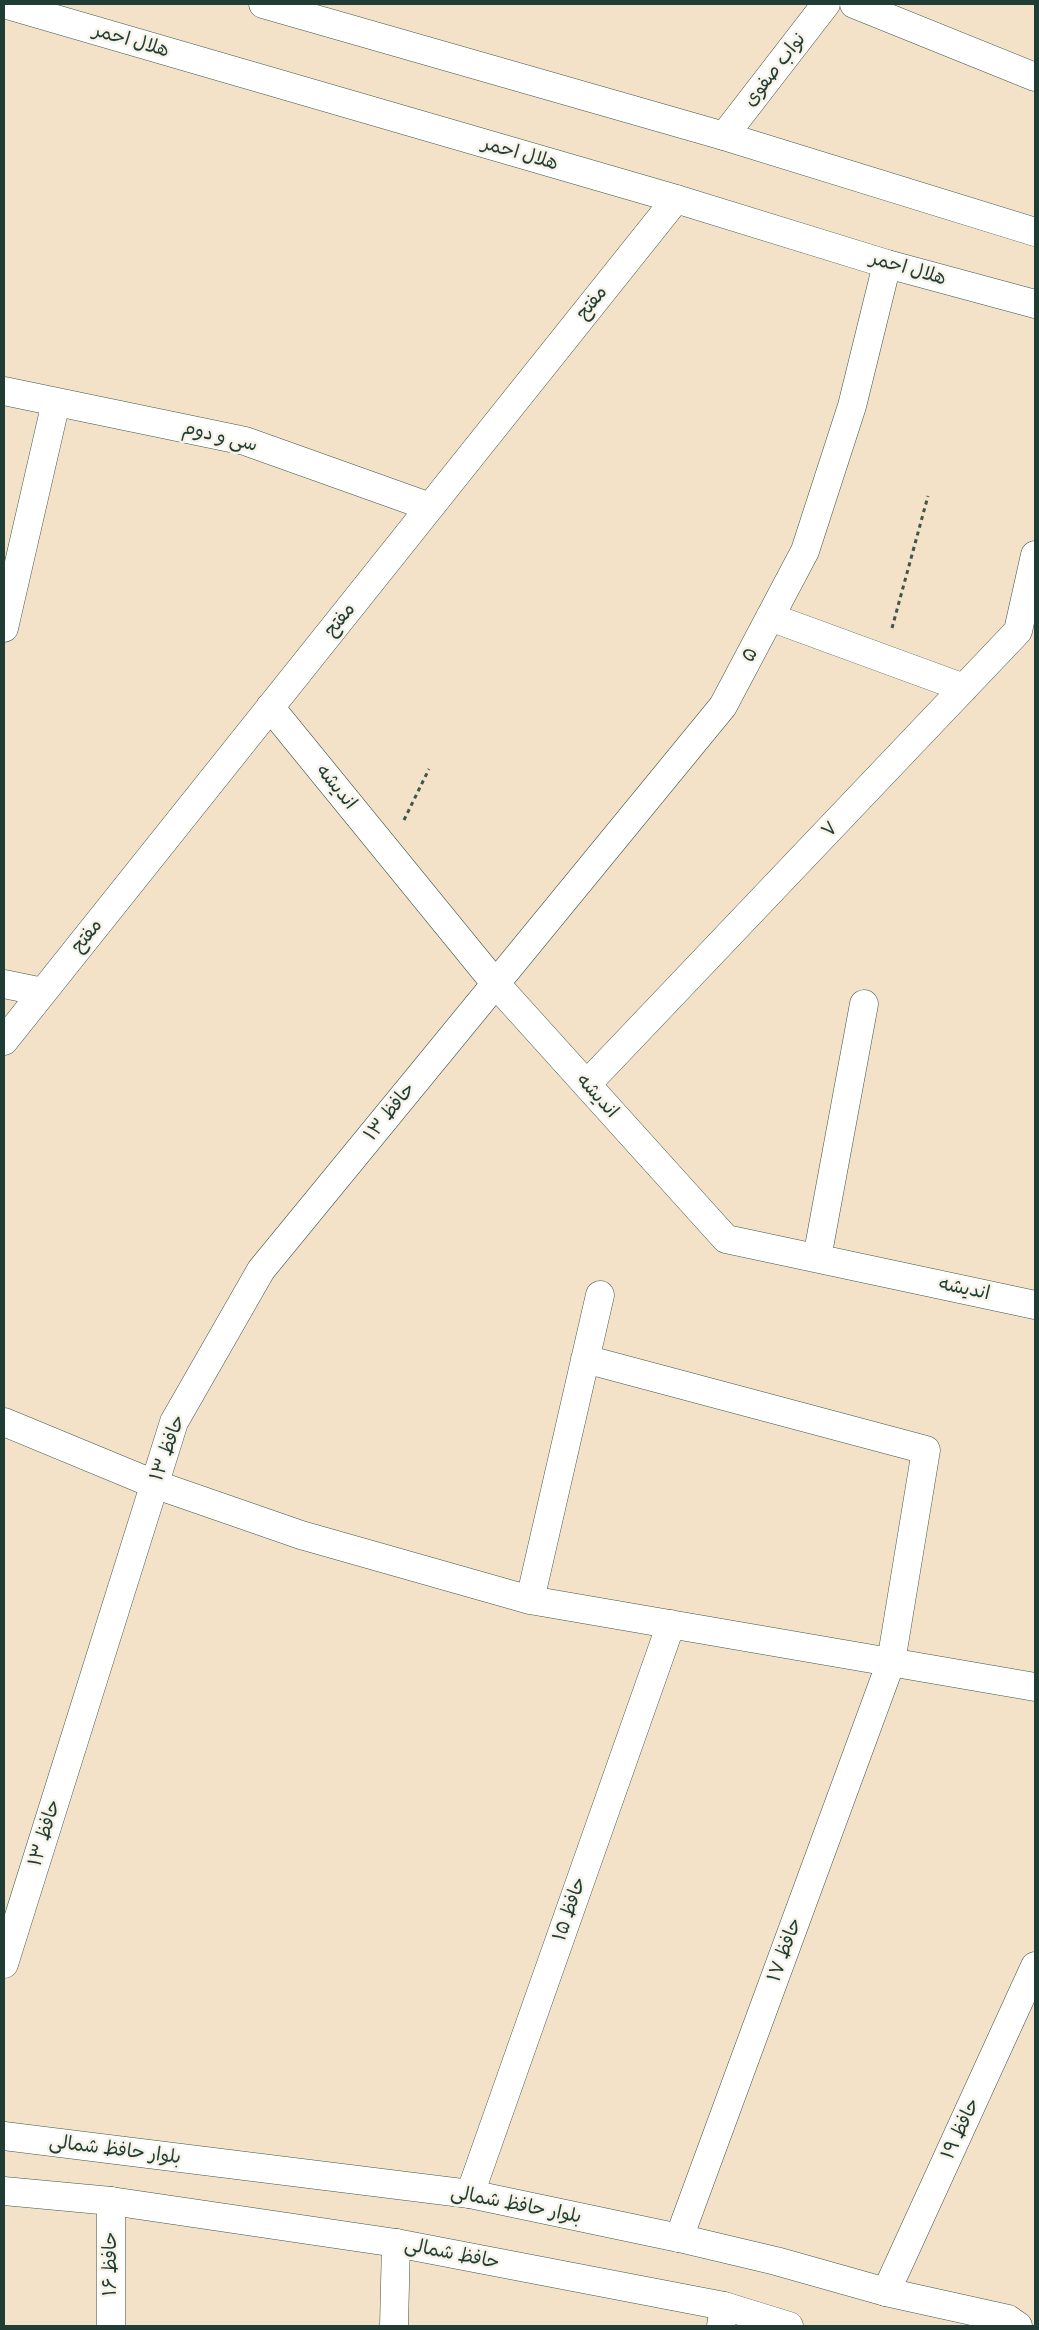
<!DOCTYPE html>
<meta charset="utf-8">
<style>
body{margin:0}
#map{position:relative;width:1039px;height:2330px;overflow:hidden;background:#f3e1c8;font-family:"Patrick Hand",sans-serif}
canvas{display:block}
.frame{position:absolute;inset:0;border:5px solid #1f3d34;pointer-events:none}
</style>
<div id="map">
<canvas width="1039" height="2330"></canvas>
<div class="frame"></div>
</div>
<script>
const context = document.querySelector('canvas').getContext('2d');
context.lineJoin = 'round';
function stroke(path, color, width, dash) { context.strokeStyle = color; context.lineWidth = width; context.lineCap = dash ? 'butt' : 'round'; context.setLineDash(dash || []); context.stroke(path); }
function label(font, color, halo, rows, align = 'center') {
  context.font = font + ' "Patrick Hand","Playpen Sans Arabic",sans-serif'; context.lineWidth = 5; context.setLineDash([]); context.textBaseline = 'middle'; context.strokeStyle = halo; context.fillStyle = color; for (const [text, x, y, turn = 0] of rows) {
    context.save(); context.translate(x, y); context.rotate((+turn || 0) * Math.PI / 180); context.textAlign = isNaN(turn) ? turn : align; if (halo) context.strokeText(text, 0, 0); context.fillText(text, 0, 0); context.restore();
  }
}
const street = new Path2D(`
 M854,4L1035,77
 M4,391L245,441L430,507
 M770,617L964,688
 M4,628L56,402
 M270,707L495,983L726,1239L1035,1305
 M4,984L43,992
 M4,1041L676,199
 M587,1084L1018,631L1035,555
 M817,1258L864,1004
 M585,1359L926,1450L891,1662L679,2238
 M4,1422L154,1484L301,1535L530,1600L1035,1687
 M530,1600L600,1295
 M4,1964L174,1422L261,1270L723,706L805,551L852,406L887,264
 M470,2194L671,1624
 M111,2201V2326
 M886,2292L1035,1966
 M394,2326L396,2243
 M721,2326L724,2306`);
const secondary = new Path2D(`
 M724,136L826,4
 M4,2136L470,2194L679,2238L776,2261L886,2292L1008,2319L1018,2326
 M4,2191L111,2201L396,2243L724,2306L789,2326`);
const primary = new Path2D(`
 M4,4L676,199L887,264L1035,304
 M263,4L724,136L1035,232`);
stroke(street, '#3f564a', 29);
stroke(secondary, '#3f564a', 29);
stroke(primary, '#3f564a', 29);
stroke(new Path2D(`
 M892,628L928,496
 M404,820L429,769`), '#3f564a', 3, [4, 4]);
stroke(street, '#fff', 28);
stroke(secondary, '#fff', 28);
stroke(primary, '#fff', 28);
label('19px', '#1f3d34', '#f7f3e8', [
 ["هلال احمر",131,41,16],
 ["نواب صفوی",775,70,-52],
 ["هلال احمر",520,154,16],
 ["هلال احمر",908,269,16],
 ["مفتح",592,303,-51],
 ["سی و دوم",220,437,14],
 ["مفتح",340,620,-51],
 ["۵",750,655,-62],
 ["اندیشه",336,787,51],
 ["۷",830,830,-46],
 ["مفتح",87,936,-51],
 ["اندیشه",597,1096,48],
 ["حافظ ۱۳",390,1112,-51],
 ["اندیشه",964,1289,12],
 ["حافظ ۱۳",168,1448,-70],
 ["حافظ ۱۳",45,1833,-73],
 ["حافظ ۱۵",570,1909,-71],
 ["حافظ ۱۷",785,1950,-70],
 ["حافظ ۱۹",961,2129,-65],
 ["بلوار حافظ شمالی",115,2150,7],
 ["بلوار حافظ شمالی",516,2205,11],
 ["حافظ شمالی",452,2254,11],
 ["حافظ ۱۶",111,2264,-90]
]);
</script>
